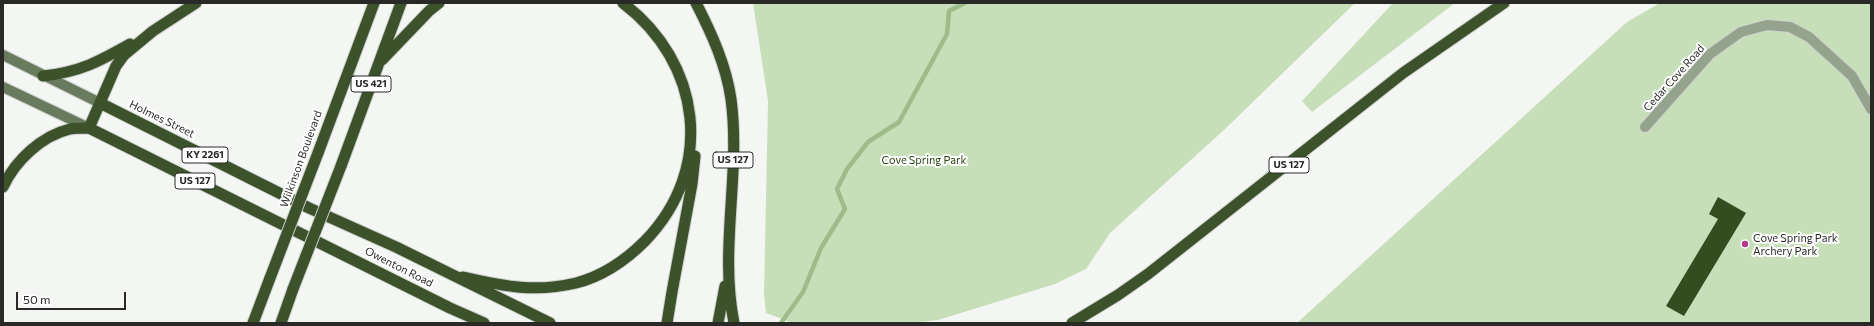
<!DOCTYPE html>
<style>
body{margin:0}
#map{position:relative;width:1874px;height:326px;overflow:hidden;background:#f4f6f3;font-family:Commissioner,sans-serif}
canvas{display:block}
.frame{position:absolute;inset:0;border:4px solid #292a28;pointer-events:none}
.scale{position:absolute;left:16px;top:292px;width:110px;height:18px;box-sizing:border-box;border:2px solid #292a28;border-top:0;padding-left:5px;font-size:12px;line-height:14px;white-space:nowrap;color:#292a28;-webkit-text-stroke:3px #fff;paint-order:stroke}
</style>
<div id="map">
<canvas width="1874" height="326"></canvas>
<div class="frame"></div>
<div class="scale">50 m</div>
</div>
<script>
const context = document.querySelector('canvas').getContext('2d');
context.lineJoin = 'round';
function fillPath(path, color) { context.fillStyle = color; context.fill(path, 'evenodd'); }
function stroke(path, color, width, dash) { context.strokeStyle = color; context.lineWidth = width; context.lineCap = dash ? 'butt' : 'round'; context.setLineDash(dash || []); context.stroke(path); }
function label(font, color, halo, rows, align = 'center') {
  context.font = font + ' Commissioner,sans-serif'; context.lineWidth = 4; context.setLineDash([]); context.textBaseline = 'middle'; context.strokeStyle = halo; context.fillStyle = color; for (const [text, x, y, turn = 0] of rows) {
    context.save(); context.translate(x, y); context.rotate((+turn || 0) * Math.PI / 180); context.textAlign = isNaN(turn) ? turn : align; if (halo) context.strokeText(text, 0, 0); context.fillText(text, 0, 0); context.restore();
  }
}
fillPath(new Path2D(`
 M753,3H1355L1224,130L1110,233L1086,269L1055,284L938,320L912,323H793L766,313L764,295L768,101Z
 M1393,3H1455L1312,112L1302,101Z
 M1660,3H1871V323H1297L1627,22Z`), '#c7dfb8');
stroke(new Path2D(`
 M781,323L803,292L821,248L845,209L837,189L847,169L868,142L899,122L947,34L949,11L965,3`), '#9ebc8a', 4.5);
fillPath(new Path2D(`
 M1718,197L1746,213L1684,316L1666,306L1718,219L1709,214Z`), '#334c20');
const minor = new Path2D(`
 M1645,127L1710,54L1741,32L1767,25L1790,27L1809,37L1852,76L1871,109`);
const secondary = new Path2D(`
 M3,55L100,103
 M3,87L89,128`);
const trunk = new Path2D(`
 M696,3C712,34 726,65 731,99C741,174 719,249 734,323
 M382,60L429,11L439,3
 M43,76C80,72 98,62 130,44
 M100,103L309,208L396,247L550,323
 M89,128L450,308L484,323
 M89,128L116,66L124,55L153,31L196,3
 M318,153L374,3
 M341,166L401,3
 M3,187C15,161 41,136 70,129C76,128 83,128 89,128
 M463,277C504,286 534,293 576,283C603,276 626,260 645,241C716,168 701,62 623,3
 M253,323L270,278
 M281,323L293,289
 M667,323L672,292L692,184L695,156
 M718,323L725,286
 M1072,323L1118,295L1148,274L1403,73L1504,3`);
stroke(minor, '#cfd1ce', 12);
stroke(secondary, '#cfd1ce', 12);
stroke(trunk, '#cfd1ce', 13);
stroke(minor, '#95a38d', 10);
stroke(secondary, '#687b5c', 10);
stroke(trunk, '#3b522a', 11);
const trunkBridge = new Path2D(`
 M270,278L318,153
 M293,289L341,166`);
stroke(trunkBridge, '#cfd1ce', 13, []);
stroke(trunkBridge, '#3b522a', 11);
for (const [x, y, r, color] of [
 [1745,244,4,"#b53b8e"]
]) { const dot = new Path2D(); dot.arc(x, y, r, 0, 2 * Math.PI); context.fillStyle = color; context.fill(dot); stroke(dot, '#fff', 1.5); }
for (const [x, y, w] of [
 [371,84,40],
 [205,155,46],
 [733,160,40],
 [1289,165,40],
 [195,181,40]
]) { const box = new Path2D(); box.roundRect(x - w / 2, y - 8, w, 16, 3); context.fillStyle = '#fff'; context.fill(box); stroke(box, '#292a28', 1); }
label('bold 10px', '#292a28', null, [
 ["US 421",371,84],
 ["KY 2261",205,155],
 ["US 127",733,160],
 ["US 127",1289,165],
 ["US 127",195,181]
]);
label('11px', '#292a28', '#fff', [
 ["Cedar Cove Road",1674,78,-48],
 ["Holmes Street",162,119,26],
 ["Wilkinson Boulevard",301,159,-70],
 ["Owenton Road",399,267,27]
]);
label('11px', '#27420e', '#fff', [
 ["Cove Spring Park",924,160]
]);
label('11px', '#292a28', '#fff', [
 ["Cove Spring Park",1753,238],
 ["Archery Park",1753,251]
], 'left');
</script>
